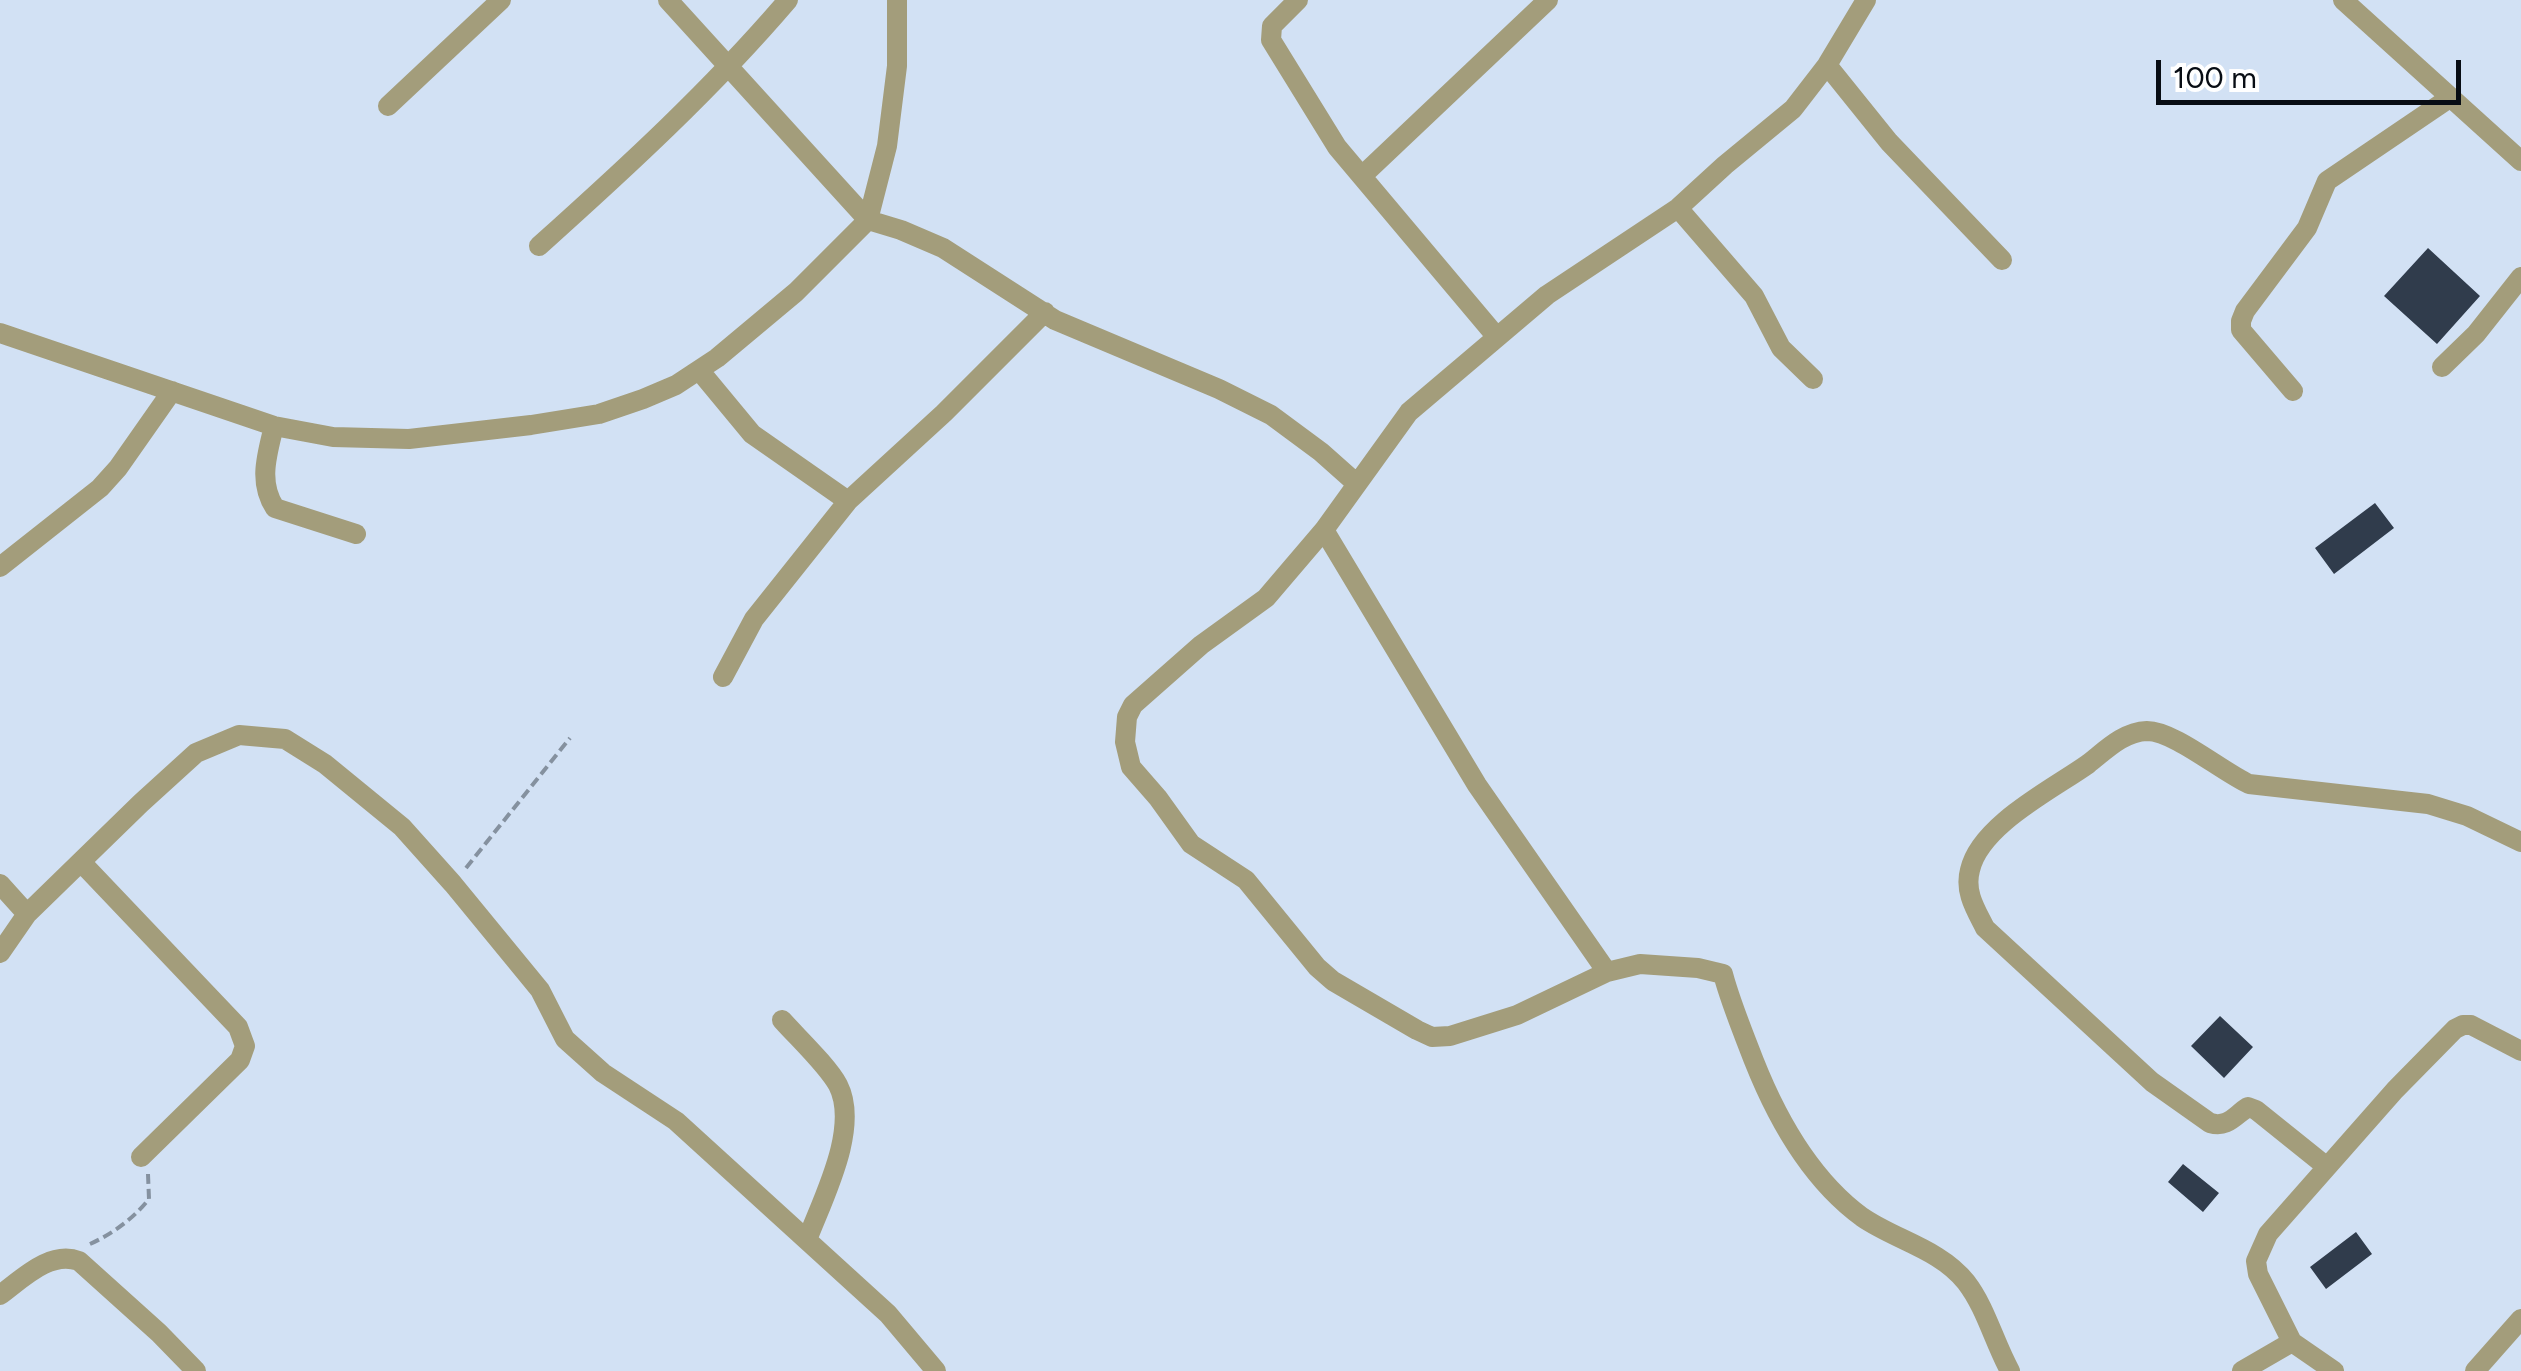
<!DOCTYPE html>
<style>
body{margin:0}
#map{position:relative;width:2521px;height:1371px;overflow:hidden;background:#d2e1f4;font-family:Figtree,sans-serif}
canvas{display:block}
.scale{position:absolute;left:2156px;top:60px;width:305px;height:45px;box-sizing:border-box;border:5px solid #080d14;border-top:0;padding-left:12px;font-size:30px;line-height:35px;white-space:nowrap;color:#080d14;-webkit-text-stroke:8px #fff;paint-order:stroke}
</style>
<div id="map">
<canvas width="2521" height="1371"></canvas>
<div class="scale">100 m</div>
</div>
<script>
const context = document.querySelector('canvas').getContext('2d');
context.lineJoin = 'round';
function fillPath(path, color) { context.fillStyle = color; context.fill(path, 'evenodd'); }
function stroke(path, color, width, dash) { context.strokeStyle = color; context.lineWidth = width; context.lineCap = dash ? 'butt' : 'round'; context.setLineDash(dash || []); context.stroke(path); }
fillPath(new Path2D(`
 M2428,248L2480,296L2437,344L2384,296Z
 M2375,503L2394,528L2334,574L2315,548Z
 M2220,1016L2253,1047L2224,1078L2191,1046Z
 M2183,1164L2219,1193L2203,1212L2168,1182Z
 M2356,1232L2372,1254L2326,1289L2310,1267Z`), '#303c4c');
stroke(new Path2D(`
 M466,868L570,738
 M90,1244C112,1234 133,1219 149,1199L148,1174`), '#85919f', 4, [10, 5]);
stroke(new Path2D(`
 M668,0L868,220L901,230L943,248L1055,320L1219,389L1271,415L1321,452L1357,484
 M1298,0L1272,26L1271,40L1337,147L1496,336
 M1866,0L1827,65L1793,109L1725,165L1678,208L1547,295L1409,412L1324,530L1266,598L1201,645L1133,705L1127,717L1125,742L1131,767L1158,798L1191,844L1246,880L1317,967L1333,981L1417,1030L1432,1037L1450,1036L1517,1015L1607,972L1640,964L1698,968L1723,974C1731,1004 1743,1032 1754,1061C1777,1119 1810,1179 1862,1217C1895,1240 1940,1249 1966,1282C1986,1308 1994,1342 2010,1371
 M2343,0L2521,161
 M1827,65L1889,142L2002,260
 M388,106L501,0
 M1362,176L1548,0
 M1678,208L1754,296L1781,348L1813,379
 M539,246C626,168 712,89 788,0
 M0,333L274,426L333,437L409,439L531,425L599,414L643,399L676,385L717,358L796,292L868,220L887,146L897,66V0
 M2442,367L2476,334L2521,277
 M699,370L752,434L848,501
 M2293,391L2241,330V321L2245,311L2307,228L2327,181L2451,97
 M274,426C267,455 258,482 275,508L356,534
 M1324,530L1477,785L1607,972
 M0,567L100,488L118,468L172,391
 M723,677L754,619L848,501L944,413L1045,312
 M81,862L238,1027L245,1046L240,1060L141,1157
 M0,884L27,914
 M0,953L27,914L141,803L196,753L239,735L285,739L325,764L402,827L453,884L540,990L565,1039L603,1073L676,1121L888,1314L936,1371
 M782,1020C798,1038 827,1065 838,1085C860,1128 823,1198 807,1240
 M2327,1167L2256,1110L2248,1107C2234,1116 2228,1128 2210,1123L2152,1082L1985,928C1976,910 1964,892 1970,870C1980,825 2053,789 2088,764C2106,750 2123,732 2147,731C2174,731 2221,771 2249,784L2428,804L2467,816L2521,842
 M0,1295C22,1279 50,1250 79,1261L159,1333L196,1371
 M2242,1371L2292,1342
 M2334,1371L2292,1342L2258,1274L2256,1261L2268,1234L2395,1090L2455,1029L2463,1025H2471L2521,1051
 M2475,1371L2521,1319`), '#a39d7b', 20);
</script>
